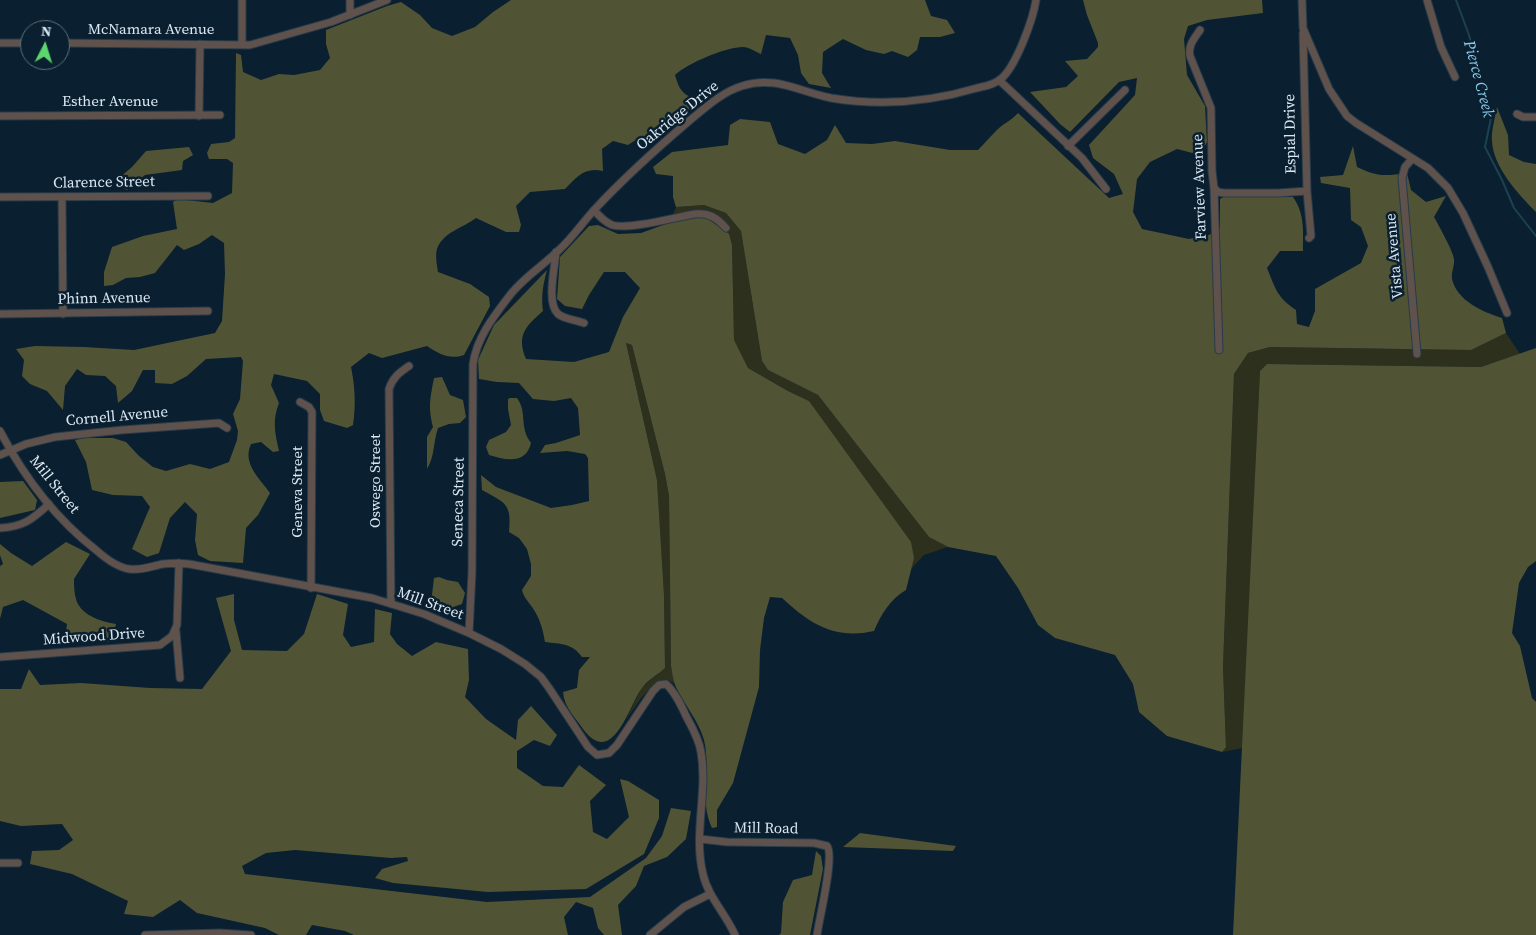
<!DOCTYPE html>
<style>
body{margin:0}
#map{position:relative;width:1536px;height:935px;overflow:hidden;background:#0a1f2f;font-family:"Source Serif 4",serif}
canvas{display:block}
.north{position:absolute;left:20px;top:20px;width:50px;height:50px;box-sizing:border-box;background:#0a1f2f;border:1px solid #5d6f7d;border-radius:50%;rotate:5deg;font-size:14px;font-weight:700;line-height:20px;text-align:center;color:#dae7f2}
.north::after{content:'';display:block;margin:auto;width:18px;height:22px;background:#5cd56d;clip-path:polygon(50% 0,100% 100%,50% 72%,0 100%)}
</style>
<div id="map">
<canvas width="1536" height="935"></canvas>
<div class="north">N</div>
</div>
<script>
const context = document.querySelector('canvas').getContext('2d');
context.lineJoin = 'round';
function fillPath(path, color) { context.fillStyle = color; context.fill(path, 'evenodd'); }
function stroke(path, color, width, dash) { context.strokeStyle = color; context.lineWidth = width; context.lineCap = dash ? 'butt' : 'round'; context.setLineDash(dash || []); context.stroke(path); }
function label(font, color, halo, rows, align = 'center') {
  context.font = font + ' "Source Serif 4",serif'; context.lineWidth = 5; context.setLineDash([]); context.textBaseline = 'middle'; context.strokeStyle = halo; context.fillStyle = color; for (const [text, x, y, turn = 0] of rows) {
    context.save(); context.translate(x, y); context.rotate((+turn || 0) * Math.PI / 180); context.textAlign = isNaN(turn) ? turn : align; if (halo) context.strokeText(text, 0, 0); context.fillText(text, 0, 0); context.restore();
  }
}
fillPath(new Path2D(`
 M704,205L726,213L741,231L762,361L768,370L818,395L929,537L948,547L924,555L911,569L914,558L809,401L788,391L748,368L734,341L732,245L670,222L676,207Z
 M1506,333L1520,354L1481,367L1267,364L1260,371L1243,748L1222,752L1226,746L1223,667L1234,374L1248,353L1270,347L1471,350Z
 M626,343L632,345L665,474L669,496L671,666L675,684L667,680C646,686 638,703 626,720L642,687L665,668L664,595L657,480Z`), '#2d301c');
fillPath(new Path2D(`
 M511,0H925L931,16L947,20L955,33L940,37H920L917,50L908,57L892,51L884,54L866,50L843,39L823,52L822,73L831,88L809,84L801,73L798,55L790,38L766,35L761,54C756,52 749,47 743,47C726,47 688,63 675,75C680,92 683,95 700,100L659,136H642L628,145L613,141L602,149L603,171C584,167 577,177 565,189L530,192L516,206L521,225L519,232H506L476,218C463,228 443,232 437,249C435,255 437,266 438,272L470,284L489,297L490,306L464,355C450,360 439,354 427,346L382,358L369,353L351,367C355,386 356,405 353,425L347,428L324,421L320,410V394L307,381L274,374L271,385L279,403C272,421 275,433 279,451L273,452L261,442L251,444C242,463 259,478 270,493L258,515L246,528L243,563L210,561L198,555L195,540L197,514L185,502L170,518L159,553L147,557L132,549L150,507L142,496L113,495L92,490L86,462L75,440L85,438H113L126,442L139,456L153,467L166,471L190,464L210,469L229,462L237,440L238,431L233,414L240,399L243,361L241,357L206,359L187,376L172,384L155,383V370H143L132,391L118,403L116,386L105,376L86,375L77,369L65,386L63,410L47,391L30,384L22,376L24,360L16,349L35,346L84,347L134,350L215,333L222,321L225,274L224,243L212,235L199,244L184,250L177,245L155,273L140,277L126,278L113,285L104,286V272L112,247L143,236L177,229L173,202L177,199L213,203L232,193L233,163L227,159H209L207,153L211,144L229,142L235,138L236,53L241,55L243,72L261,80L279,74L294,75L320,70L330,58L326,44V30L387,6L401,2L420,15L432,28L452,36L475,27L493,12Z
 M1083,0H1262L1263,13L1207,20L1188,26L1184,39L1187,75L1205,106L1207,142L1200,155L1177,149L1150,162L1137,179L1133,212L1142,229L1189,239L1209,235L1220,228V199L1225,196L1293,197C1305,214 1303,231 1303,251H1280L1267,268C1276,290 1277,297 1296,310L1297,324L1309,327L1315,311V289L1361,263L1368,246L1361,227L1351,220L1350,188L1321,183L1320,177L1343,175L1353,146L1357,167C1378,177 1384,176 1407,173L1411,190L1426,202L1446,196L1434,217C1439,226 1453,251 1454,259C1455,265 1451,272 1452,279C1457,301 1483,312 1502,318L1506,333L1471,350L1270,347L1248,353L1234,374L1223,667L1226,747L1222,752L1167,736L1139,712L1133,684L1115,655L1055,638L1038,625L1018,588L996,556L948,547L929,537L818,395L768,370L762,361L741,231L726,213L704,205L676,207L673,197V176L656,174L653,167L672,152L728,145L730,125L740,119L770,122L778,144L805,154L827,140L835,125L846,143L872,144L895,141L950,150H978C984,144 989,138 995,132C1002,124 1011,121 1018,113L1109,198L1123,194L1114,174L1093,158L1089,145L1135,95L1137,78L1119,82L1070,132L1060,124L1030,92L1066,87L1078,76L1065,61L1087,59L1098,47V43L1087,15Z
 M1497,107L1508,135L1509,155L1524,162L1536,164V212C1519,195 1493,167 1492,141C1491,131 1495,118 1497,107Z
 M189,147L193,155L183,161L182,170L145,175L127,190L118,186L119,178L132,167L146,151Z
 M705,217L729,234L732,245L734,340L748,368L788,391L809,401L911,542L914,558L906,590C890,599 881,615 874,631C835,640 810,624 782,598L770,597L764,618L760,650L759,687L733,783L717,810V827L712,828C699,801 711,768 704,740C699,721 683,703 675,685C673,679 672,672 671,666L669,496L665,474L632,345L626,343L657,480L664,595L665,668C659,674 646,681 642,688C629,705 613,769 583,729C575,717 564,707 563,692L577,688L579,670L590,657H582C572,643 561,644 545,642C543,630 540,618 532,607C528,601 524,598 522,590L531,576V564L527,549L519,538L509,532C512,503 505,503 482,490L481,475L496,487L551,508L572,505L589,501L588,458L585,454L567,451L540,453L545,445L556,443L580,435L578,408L571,398L554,401L533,399L519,383L497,382L479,379L478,360L494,325L547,270C543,285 541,296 543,311C526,326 516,335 526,359L574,362L609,352L623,317L640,288L625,272H604L589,295L582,309L565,306L557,299L560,257L589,226L598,225L618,234L641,233L677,220Z
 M1536,348V561L1528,567L1519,583L1512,633L1520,646L1532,698L1536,702V935H1233L1260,371L1267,364L1481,367Z
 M442,377L450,395L463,400L466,417L460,423L449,424L438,428C433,443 435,456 427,469V437L433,427C428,407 430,399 434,378Z
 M510,398H517C525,409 522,419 525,431C526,435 528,439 531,443C526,465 505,460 489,455L486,447L489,440L506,432L511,425L508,409V399Z
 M23,481L37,500L35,510L0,518V482Z
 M66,542L90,554L74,579C74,585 74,593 76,599C80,615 102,622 116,624L112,642L65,640L67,624L23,600L3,607L0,619V566L3,564L0,555V544L11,553L32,566Z
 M439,577L447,580L458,582L465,593L462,604L453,607L452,612L446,615L437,611L431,603L434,578Z
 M234,594V620L242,650L287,651L304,634L317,594L348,604L343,635L351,647L374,642L375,609L392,613L390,634L397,644L412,656L436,642L468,649L469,680L465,697L486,719L516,740L518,720L531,706L557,735L550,746L534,740L517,751V768L543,786L563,787L579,765L606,785L590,801L593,832L607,839L629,817L620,779L628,781L659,800V818L644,854L586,889L488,892L393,883L375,878L382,869L408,861L407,857L391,858L295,850L266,853L242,866L245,874L487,902L590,897L646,858L662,836L671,808L691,811L686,839L667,857L644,866L636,886L618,905L622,935H604L598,928L593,908L576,902L564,917L568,935H354L345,931L312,925L306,935H279L265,928L197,913L180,900L153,917L124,914L128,901L72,874L30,864L32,851L59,850L73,840L62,824L21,826L0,821V689H21L29,669L40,685L81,683L150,688L202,689L231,651L216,598Z
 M860,833L956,846L953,851L843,847Z
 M816,851L821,856L823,869L810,935H779L781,933L783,902L793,880L812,875Z`), '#505435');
stroke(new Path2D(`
 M1456,0L1469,35L1491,118L1485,147L1502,180L1514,208L1536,236`), '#1e4151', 2);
const minor = new Path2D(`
 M350,0V15
 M1302,0L1303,28L1329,89L1347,116L1356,123L1428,168L1448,188L1463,213L1488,267L1507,313
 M1427,0L1441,47L1455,77
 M1200,30C1194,39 1188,45 1190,56L1211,108L1212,171L1214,188L1219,350
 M1303,33L1307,191L1311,236L1309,238
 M0,43H30
 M60,43L250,45L331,22L387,0
 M242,45V0
 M999,80L1082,158L1106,189
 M1517,114L1523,117H1536
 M0,116L220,115
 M199,116L200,44
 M1068,146L1125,90
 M1412,159L1405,167L1402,178L1417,354
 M1214,188L1218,192L1224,193H1278L1307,191
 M0,197L208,196
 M62,198L63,314
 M594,210C599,216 605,222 612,225C629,230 676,217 695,214C709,213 716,217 726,228
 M556,252C555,267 546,303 558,314C564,319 576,320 584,323
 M0,314L208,311
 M300,402L309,407L312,412L311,588
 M0,431C24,477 55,518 96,550C105,558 116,567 129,569C140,571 152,566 163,564C172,563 180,563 189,564L372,598L424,614L469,633L501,649L525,664L541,677L549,688L588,747L597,755L609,753L617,745L653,691L659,685L666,684C675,692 681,705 686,716C692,727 699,739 701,752C708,792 693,834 703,874C708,897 726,914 735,935
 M0,455L26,444L55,437L122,430L219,423L227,428
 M0,528C23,527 33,519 49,504
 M391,604L389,389C393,377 399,373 409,366
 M176,631L180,678
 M469,633L472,572L473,364C477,337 494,316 510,295C524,277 544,265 560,249C573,237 583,222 595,209C624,178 656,149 689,121C705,108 722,92 742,86C775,75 800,92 831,98C879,106 930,102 977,88C986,86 997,84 1004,76C1017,62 1033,20 1036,0
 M0,657L160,645L172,636L177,625L179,563
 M700,839L727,842L814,843L827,846C835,856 819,919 817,935
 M0,863H18
 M145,935L220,933L251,935
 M650,935L684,907L710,894`);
stroke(minor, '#273b4a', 9);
stroke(minor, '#5f524d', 7);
label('15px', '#dae7f2', '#0a1f2f', [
 ["McNamara Avenue",151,30],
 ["Esther Avenue",110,102],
 ["Oakridge Drive",678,116,-39],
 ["Espial Drive",1291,134,-91],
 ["Clarence Street",104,183,-1],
 ["Farview Avenue",1200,187,-92],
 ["Vista Avenue",1395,256,-95],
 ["Phinn Avenue",104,299,-1],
 ["Cornell Avenue",117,417,-5],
 ["Oswego Street",376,481,-90],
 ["Mill Street",54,485,51],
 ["Geneva Street",298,492,-90],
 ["Seneca Street",459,502,-89],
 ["Mill Street",430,604,20],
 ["Midwood Drive",94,637,-4],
 ["Mill Road",766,829,1]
]);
label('italic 16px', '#8acae9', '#0a1f2f', [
 ["Pierce Creek",1478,79,75]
]);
</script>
